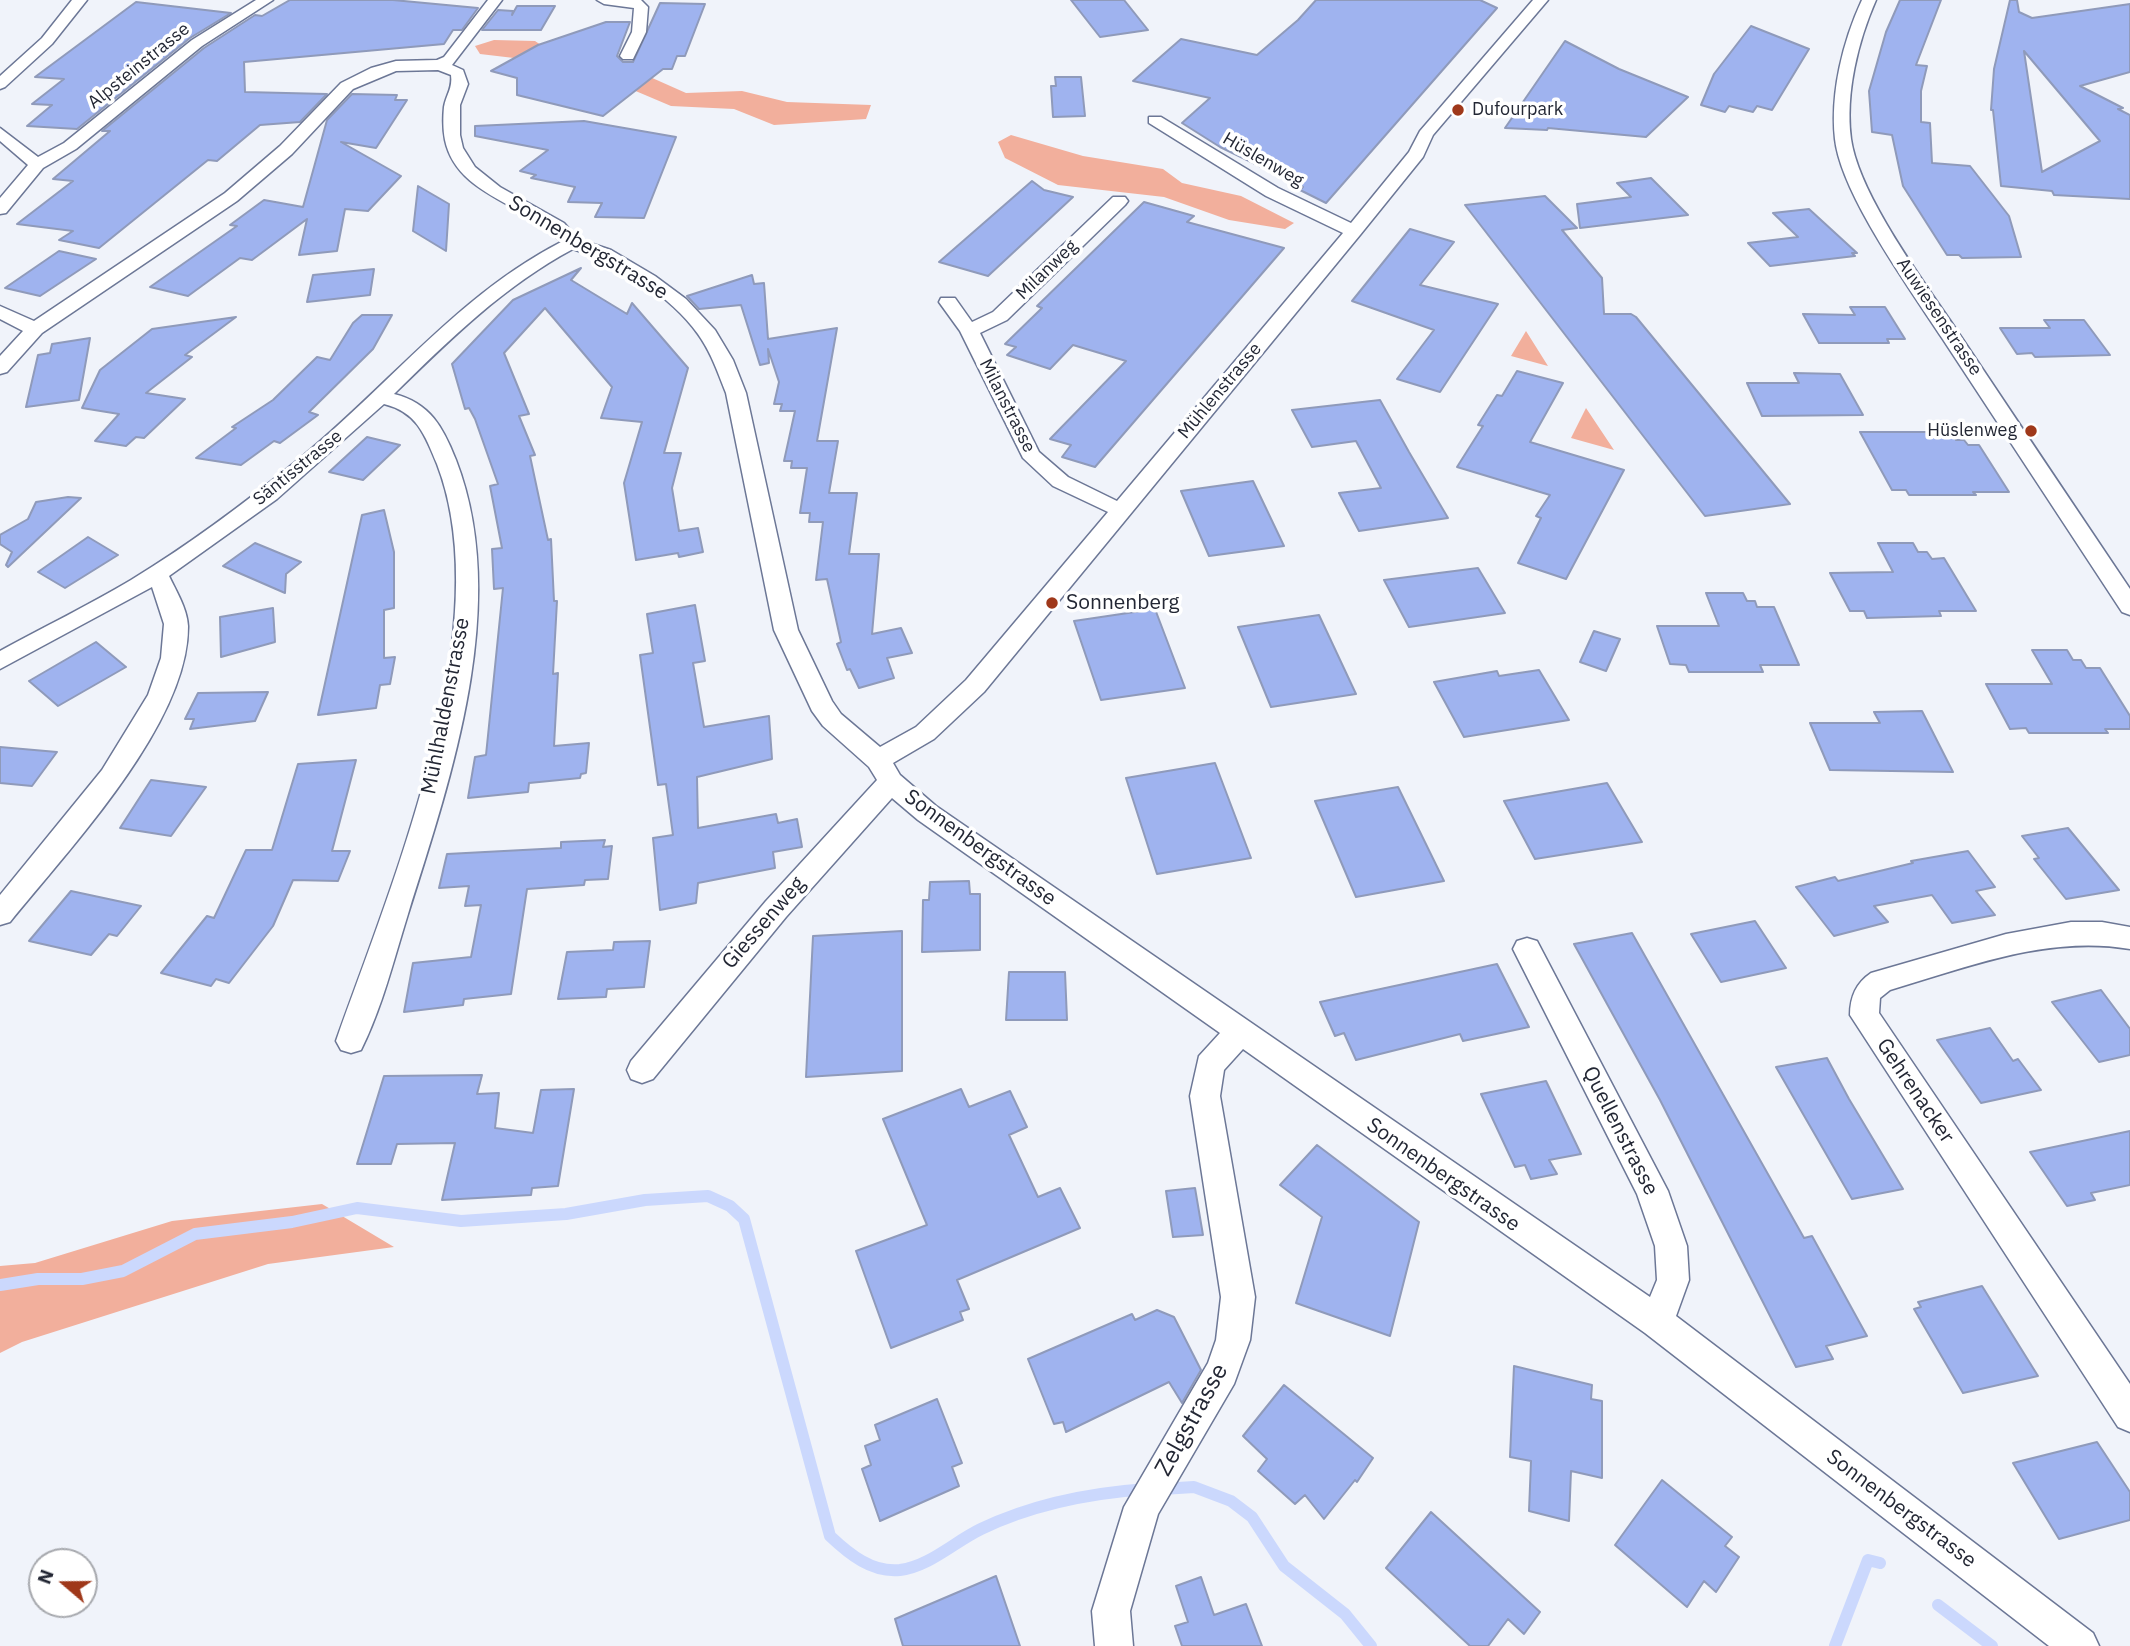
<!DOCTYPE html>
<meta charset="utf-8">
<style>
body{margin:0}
#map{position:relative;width:2130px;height:1646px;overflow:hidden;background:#f0f3fa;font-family:"IBM Plex Sans",sans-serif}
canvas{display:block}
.north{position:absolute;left:28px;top:1548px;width:70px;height:70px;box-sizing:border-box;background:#fff;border:2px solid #a7a9ae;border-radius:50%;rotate:290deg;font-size:19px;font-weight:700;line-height:28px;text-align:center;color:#232734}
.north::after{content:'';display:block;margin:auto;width:24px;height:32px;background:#9f381a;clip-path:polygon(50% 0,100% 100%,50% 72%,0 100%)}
</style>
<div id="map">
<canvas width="2130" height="1646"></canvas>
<div class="north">N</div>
</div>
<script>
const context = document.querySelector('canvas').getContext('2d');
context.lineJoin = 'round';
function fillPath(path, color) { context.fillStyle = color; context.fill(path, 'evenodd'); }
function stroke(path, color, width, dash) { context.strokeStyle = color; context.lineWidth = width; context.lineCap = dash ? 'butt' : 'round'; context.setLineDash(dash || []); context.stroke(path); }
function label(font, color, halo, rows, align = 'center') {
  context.font = font + ' "IBM Plex Sans",sans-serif'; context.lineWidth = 7; context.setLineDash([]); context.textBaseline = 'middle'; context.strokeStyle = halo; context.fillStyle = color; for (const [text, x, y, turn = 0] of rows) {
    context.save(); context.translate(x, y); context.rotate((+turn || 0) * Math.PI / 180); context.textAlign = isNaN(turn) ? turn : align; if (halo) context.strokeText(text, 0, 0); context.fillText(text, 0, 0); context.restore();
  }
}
fillPath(new Path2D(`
 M494,40L535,41L556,55L641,73L686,93L742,91L787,102L871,105L866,119L774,125L734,109L671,106L612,81L546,74L514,58L480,54L475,46Z
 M1011,135L1083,156L1163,169L1182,183L1241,196L1294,223L1285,229L1229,220L1164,197L1058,185L1005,158L998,142Z
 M1526,331L1548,366L1511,356Z
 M1586,408L1614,450L1571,438Z
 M322,1204L394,1247L268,1264L22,1342L0,1353V1266L35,1263L172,1221Z`), '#f2af9c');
stroke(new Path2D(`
 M0,1285L38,1279H82L123,1271L195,1234L292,1222L357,1208L461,1221L566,1214L645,1200L708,1196L730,1206L744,1219L830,1536C849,1554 872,1573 900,1570C930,1566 954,1542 981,1529C1033,1504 1090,1493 1147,1489
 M1162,1489L1194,1487L1231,1501L1252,1517L1284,1566L1345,1614L1371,1646
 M1938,1605L1992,1646
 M1835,1646L1868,1560L1880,1563`), '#cbd8fd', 12);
const building = new Path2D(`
 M290,0H393L478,8L462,30H453L444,44L244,62L245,92L327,94L300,122L260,125L217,161L208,160L99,248L59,240L73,231L17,224L73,181L53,179L110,131H102L204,48L255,15L262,16Z
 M1071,0H1124L1148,30L1100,37Z
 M1316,0H1480L1497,8L1326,203L1300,190L1303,187L1220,147L1182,123L1210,98L1133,81L1181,39L1257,55L1298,20Z
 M1900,0H1941L1916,65L1927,66L1921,91V122L1930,123L1932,163L1970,166L2009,216L2021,257L1962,258L1959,255H1947L1903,186L1892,135L1872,132L1869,91L1886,32Z
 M2010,0H2017L2019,12L2032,18L2130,4V72L2080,86L2123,108L2118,109L2130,115V199L2054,195L2052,191L2001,186L1993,110H1991L1994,69ZM2024,51L2100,141L2042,172Z
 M136,2L231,13L190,38L77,129L27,126L52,105L32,104L64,79L35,77Z
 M660,3L705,4L685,56H677L672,69H663L603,116L517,95V78L491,71L538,45L606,22H630L617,56L623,62H633Z
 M517,6H555L541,30H482L498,10L513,11L512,15Z
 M1751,26L1809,49L1772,110L1757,106L1753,112L1729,106L1725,112L1701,105L1714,74Z
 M1565,41L1619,69L1688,97L1646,137L1548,128L1547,130L1505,128Z
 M1055,77H1081L1085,116L1053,117L1051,86H1056Z
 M352,94L397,95L395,100H407L376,148L341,142L401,176L368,211L345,209L337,251L299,255L307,219L252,260L240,258L188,296L150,287L237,226L230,225L264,200L303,207L327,120Z
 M584,121L676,137L644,218L595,217L602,203L568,202L575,187L531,178L536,175L520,171L548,150L475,136V126Z
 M1651,178L1688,215L1580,228L1577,204L1631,197L1617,183Z
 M1032,181L1044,190L1073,197L988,276L939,262Z
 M418,186L449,204L446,251L413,231Z
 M1545,196L1577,228L1562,230L1602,278L1604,314H1631L1636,317L1790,504L1705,516L1465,205Z
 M1144,202L1194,216L1187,222L1284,248L1095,467L1062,457L1071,445L1050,439L1126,361L1073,345L1050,369L1007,355L1016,347L1005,344L1042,308L1037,306Z
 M1809,209L1857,253H1852L1855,256L1770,266L1748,243L1798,237L1773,213Z
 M1410,229L1454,242L1420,285L1498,304L1440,392L1397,379L1434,330L1352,301Z
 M59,251L96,259L40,296L5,288Z
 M581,268L571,280L627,314L632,303L688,368L664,453H681L672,488L679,531L698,528L703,552L679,557L678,553L636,560L624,483L642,422L601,418L612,387L545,308L504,353L529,414L519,416L535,455L530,456L548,540L551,539L554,601H557L553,674L558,673L554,746L589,743L586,773L581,774L580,778L529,783L528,792L468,798L475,757L486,755L503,588L494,589L492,549L502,548L490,486L498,484L475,419L469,408L465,409L452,364L513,300Z
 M374,269L370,295L307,302L313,275Z
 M752,275L754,284L764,283L768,339L837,328L817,441H838L829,493H857L849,554H879L872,634L901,628L912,653L887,658L894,678L859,688L850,669L847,670L837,644L841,642L827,579L816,580L823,522H809L810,513H800L807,468H791L792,461H784L795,411H780L782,404H774L779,382L768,349L769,363L760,365L741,305L699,309L687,296Z
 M1850,307H1885L1905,339H1887L1889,343H1819L1803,314L1855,315Z
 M362,315H392L373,349L309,412L318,415L280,443L274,441L241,465L196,458L236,428L232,427L273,400L317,357L330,360L353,323Z
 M236,317L185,355L192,357L146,393L185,399L144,438L136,437L126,446L95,441L119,414L82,408L100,370L152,329Z
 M2044,320H2084L2110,355L2035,357L2032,353L2017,354L2000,328H2050Z
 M90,338L79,400L26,407L38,355L50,353L52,344Z
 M1517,371L1563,383L1530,442L1624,470L1566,579L1518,563L1541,518L1536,516L1550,495L1457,467L1483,426L1478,425L1497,395L1502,396Z
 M1794,373L1840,374L1863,415L1762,416L1747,383H1799Z
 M1380,400L1409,452L1448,518L1359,531L1339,493L1381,488L1356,441L1312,447L1292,410Z
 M1860,432H1952L1956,440H1964L1968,445H1979L2009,492H1973L1976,495H1909L1906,490H1892Z
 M367,437L400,445L363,480L329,472Z
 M1253,481L1284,546L1209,556L1181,491Z
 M68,497L81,498L8,567L6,565L12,552L0,544V535L28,519L36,502Z
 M384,510L394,552V608L384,610V658L395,657L390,684L380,685L376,708L318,715L362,515Z
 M88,537L118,555L65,588L38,572Z
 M255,543L301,562L286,574L285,593L223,566Z
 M1878,543H1913L1918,552H1927L1932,559L1944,558L1976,611H1939L1941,616L1867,618L1864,611H1850L1830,573L1893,572Z
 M1478,568L1505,613L1409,627L1384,580Z
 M1706,593H1743L1747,601H1755L1757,607H1774L1799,665H1760L1763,672H1689L1686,665L1670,664L1657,626H1719Z
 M695,605L705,661L693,663L704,727L769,716L772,759L697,777L698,828L776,814L778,823L797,819L802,847L773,852L775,868L698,883L696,903L660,910L653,838L673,835L666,784L658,785L640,655L653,653L647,614Z
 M273,608L275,642L221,657L220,617Z
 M1155,609L1185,688L1101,700L1074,621Z
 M1319,615L1356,694L1271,707L1238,627Z
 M1594,631L1620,639L1606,671L1580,662Z
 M96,642L126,667L58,706L29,681Z
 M2032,650H2067L2073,660H2081L2086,668H2100L2130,716V729H2105L2108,733H2029L2026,728L2010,729L1986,684H2052Z
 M1539,670L1569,720L1464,737L1434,682L1497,671L1499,676Z
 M268,692L255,721L190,729L194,719H185L198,693Z
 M1922,711L1953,772L1830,770L1810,723H1880L1874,712Z
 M0,747L57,752L32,786L0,783Z
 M356,760L332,851H350L338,881L293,880L273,926L229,983L216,979L211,986L161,973L207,916L214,918L246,850H272L298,764Z
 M1215,763L1251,858L1157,874L1126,778Z
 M151,780L206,787L171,836L120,828Z
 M1607,783L1642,842L1535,859L1504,801Z
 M1398,787L1444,881L1356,897L1315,801Z
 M2068,828L2119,890L2066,899L2034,859L2039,858L2022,836Z
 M605,840L603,847L612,846L608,879L585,880L584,885L527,889L511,994L464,999L463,1005L404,1012L413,963L471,957L481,905L465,906L469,886L439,888L447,854L561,848V842Z
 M1968,851L1995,887L1976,891L1995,915L1952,923L1932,895L1874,906L1888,922L1834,936L1796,887L1835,877L1838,881L1913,863L1911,861Z
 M969,881L970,894H980V950L922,952L923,900H929L930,882Z
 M71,891L141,906L117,936L109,934L91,955L29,941Z
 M1755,921L1786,968L1721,982L1691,934Z
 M902,931V1071L806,1077L813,936Z
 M1632,933L1804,1238L1812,1236L1867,1336L1826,1346L1833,1359L1796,1367L1660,1100L1574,944Z
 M650,941L644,987L607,989L606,997L558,999L567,952L613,950L614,942Z
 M1497,964L1529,1027L1463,1041L1460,1034L1356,1060L1344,1033L1335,1036L1320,1002Z
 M1009,972H1065L1067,1020H1006Z
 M2101,990L2130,1029V1055L2099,1062L2052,1002Z
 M1990,1028L2013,1061L2018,1059L2041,1090L1981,1103L1937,1040Z
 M1827,1058L1849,1099L1903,1189L1852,1199L1776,1067Z
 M482,1075L477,1094L499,1093L495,1128L533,1133L541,1090L574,1089L558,1186L532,1188L531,1195L442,1200L455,1143L397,1144L391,1164H357L384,1076Z
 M1546,1081L1581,1154L1549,1160L1557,1174L1531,1179L1525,1165L1515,1167L1481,1094Z
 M961,1089L969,1107L1010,1091L1027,1127L1009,1135L1038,1197L1060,1188L1080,1228L957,1280L969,1309L960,1312L963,1320L891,1348L856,1251L927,1225L883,1119Z
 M2130,1131V1185L2091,1193L2095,1200L2067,1206L2030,1152Z
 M1317,1145L1419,1222L1390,1336L1296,1303L1322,1217L1280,1185Z
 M1195,1188L1203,1235L1173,1237L1166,1191Z
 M1982,1286L2038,1376L1963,1393L1914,1309L1921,1307L1918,1302Z
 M1157,1310L1174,1317L1201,1370L1182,1403L1169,1382L1066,1432L1063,1422L1054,1424L1028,1359L1132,1314L1135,1320Z
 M1514,1366L1592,1385L1591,1399L1602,1401V1478L1571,1471L1569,1521L1529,1511L1531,1461L1510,1457Z
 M1284,1385L1373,1458L1357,1482L1355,1480L1324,1519L1305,1495L1295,1504L1258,1471L1267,1459L1243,1436Z
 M937,1399L962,1463L952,1467L959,1486L880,1521L862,1469L871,1465L865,1446L880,1440L875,1425Z
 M2097,1442L2130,1492V1520L2059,1539L2013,1463Z
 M1662,1480L1732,1537L1725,1546L1739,1557L1716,1592L1704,1581L1687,1607L1615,1545Z
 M1431,1512L1540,1612L1524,1634L1508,1619L1488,1646H1470L1386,1568Z
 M996,1576L1020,1646H903L895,1619Z
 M1201,1577L1214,1615L1246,1604L1262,1646H1182L1175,1626L1188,1622L1176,1586Z`);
fillPath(building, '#9fb3ef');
stroke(building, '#8f9aba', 2);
const minor = new Path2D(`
 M72,0H87L52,44L5,87L0,89V76L42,38Z
 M256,0H273L202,46L76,149L43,168L6,213L0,214V198L28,165L0,141V128L38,157L64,143L192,40Z
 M488,0H502L452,65L463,70L468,84L460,105V135L463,148L475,167L500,187L564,223L578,239L611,250L655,276L686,299L715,330L733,360L746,393L798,630L832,701L841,714L880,747L916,727L966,680L1108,512L1053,486L1023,458L960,331L939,302L941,298H955L972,322L993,312L1113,197H1125L1128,201L1125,205L1007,320L980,333L1039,452L1068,477L1117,501L1343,233L1266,196L1149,123V117H1161L1278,188L1351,223L1409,152L1420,131L1533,0H1548L1433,135L1423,157L1360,235L984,692L934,739L893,763L900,775L936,806L1650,1297L1657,1280L1655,1246L1637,1194L1513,949L1517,941L1527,938L1537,941L1668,1191L1687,1246L1689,1280L1676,1316L2093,1633L2099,1646H2049L1645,1333L1243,1049L1224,1070L1220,1096L1255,1297L1250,1340L1234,1384L1158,1514L1130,1611L1133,1646H1095L1092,1611L1124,1507L1208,1363L1216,1340L1221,1297L1190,1096L1199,1056L1220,1033L918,820L892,798L786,917L653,1079L642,1083L631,1079L627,1070L631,1061L766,901L877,780L869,767L823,726L812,711L774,630L726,393C718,373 711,352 698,334C670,295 619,264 573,249C504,286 450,339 394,394C430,403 443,427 456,460C511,602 452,775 408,914C394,959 382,1008 361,1050L351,1053L341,1050L336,1041C392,883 500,627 437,464C425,435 417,412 384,404L277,499L169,576C176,591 187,608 188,626C189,723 69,849 10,922L0,925V895L102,770L148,695L161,658L164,624L152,587L0,669V651C44,627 89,605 131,580C192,543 249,500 304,455C391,383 460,294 561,242C528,203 457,197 445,140C443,130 443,117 444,107C446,95 453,88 451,75L438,70L396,71L353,89L292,154L237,201L42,333L7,372L0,374V356L23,331L0,319V306L34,321L225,193L280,146L341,83L371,68L396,61L437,60L444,57Z
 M597,0H641L648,7L646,32L633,59H623L620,56L632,32L634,8L604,4Z
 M1862,0H1876C1858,41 1845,94 1851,139C1859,195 1924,282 1956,329C2014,416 2072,503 2130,589V615L2122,612C2062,521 2002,429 1942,338C1910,289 1841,194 1835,139C1830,93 1843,41 1862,0Z
 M2071,922H2102L2130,927V949C2047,935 1968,967 1890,990L1880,998L1879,1013L2130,1384V1432L2118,1427L1850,1015C1850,997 1856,983 1871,973L2006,934Z`);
stroke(minor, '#6c7796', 3);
fillPath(minor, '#fff');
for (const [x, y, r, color] of [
 [1458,110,7,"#9f381a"],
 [2031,431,7,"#9f381a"],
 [1052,603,7,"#9f381a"]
]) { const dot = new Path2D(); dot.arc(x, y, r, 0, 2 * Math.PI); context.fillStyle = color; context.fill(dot); stroke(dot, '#fff', 2.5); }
label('18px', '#232734', '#fff', [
 ["Alpsteinstrasse",139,66,-39],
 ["Hüslenweg",1263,160,30],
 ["Milanweg",1047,270,-44],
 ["Auwiesenstrasse",1939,317,56],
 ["Mühlenstrasse",1220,391,-50],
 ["Milanstrasse",1007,406,63],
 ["Säntisstrasse",298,468,-39]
]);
label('18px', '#232734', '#fff', [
 ["Dufourpark",1472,110],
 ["Hüslenweg",2017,431,"right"]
], 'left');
label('21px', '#232734', '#fff', [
 ["Sonnenbergstrasse",588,248,31],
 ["Mühlhaldenstrasse",446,706,-79],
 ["Sonnenbergstrasse",980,848,36],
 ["Giessenweg",764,923,-49],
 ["Gehrenacker",1915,1091,56],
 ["Quellenstrasse",1620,1131,63],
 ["Sonnenbergstrasse",1443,1175,35],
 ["Sonnenbergstrasse",1901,1509,37]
]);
label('21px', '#232734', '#fff', [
 ["Sonnenberg",1066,603]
], 'left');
label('24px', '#232734', '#fff', [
 ["Zelgstrasse",1192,1420,-61]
]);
</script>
